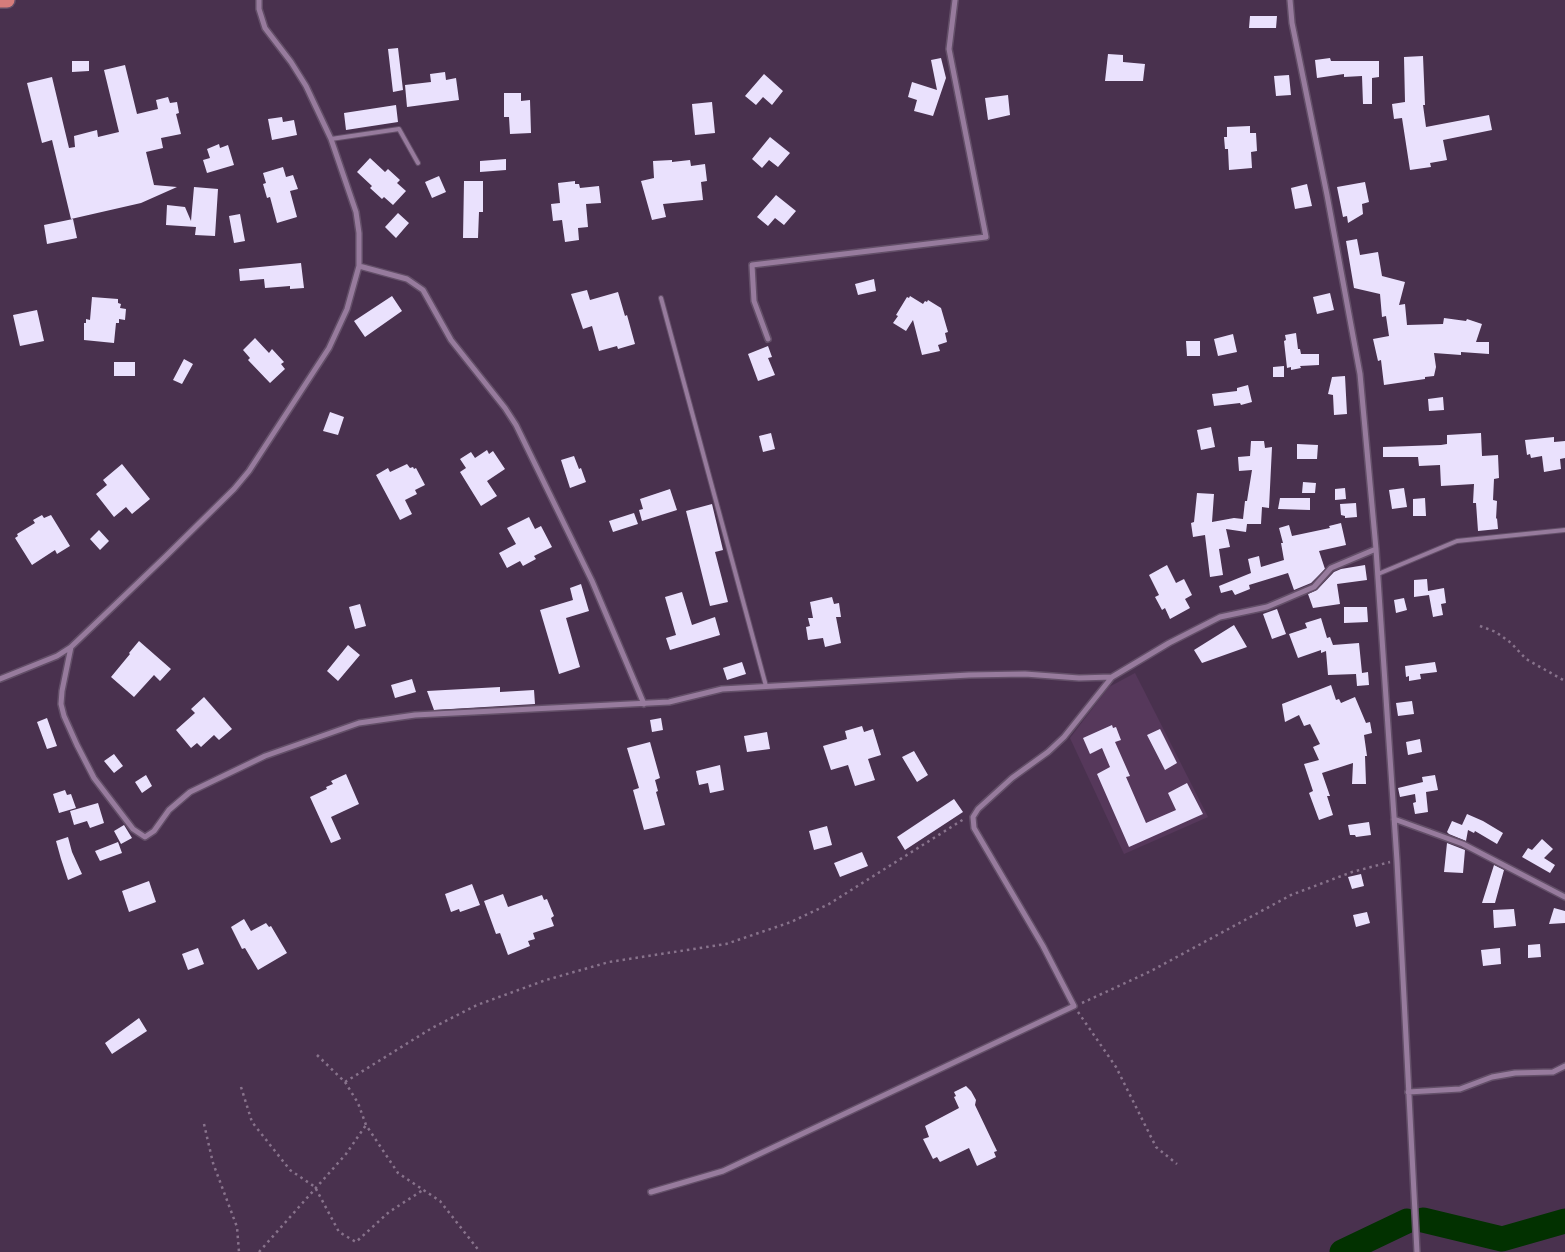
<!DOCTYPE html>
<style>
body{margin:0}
canvas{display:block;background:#49314e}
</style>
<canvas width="1565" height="1252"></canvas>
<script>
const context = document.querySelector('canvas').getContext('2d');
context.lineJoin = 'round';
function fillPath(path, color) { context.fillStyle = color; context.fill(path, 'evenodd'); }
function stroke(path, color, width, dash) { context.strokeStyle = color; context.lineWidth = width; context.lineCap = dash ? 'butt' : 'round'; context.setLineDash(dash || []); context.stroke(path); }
fillPath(new Path2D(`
 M1135,673L1208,817L1124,854L1070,738L1109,687Z`), '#56385b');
stroke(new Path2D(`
 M1423,1220L1502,1239L1565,1221
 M1342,1252L1407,1221`), '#023100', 25);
fillPath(new Path2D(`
 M1250,16H1277L1276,28H1249Z
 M398,48L403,90L393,92L388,49Z
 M1108,54L1123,55V62L1145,64L1143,81H1105Z
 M1423,56L1425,105H1423L1426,127L1489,115L1492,130L1443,140L1447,160L1430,163L1431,167L1410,170L1402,118L1394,119L1392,104L1405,102L1404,57Z
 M941,58L946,78L933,116L914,111L917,100L908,97L912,82L937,90L931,60Z
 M1330,58L1331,61H1379V77L1372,78V104H1363L1362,76L1344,77V74L1317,78L1315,60Z
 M72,61H89V71L72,72Z
 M125,65L137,114L158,109L156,100L168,97L170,103L177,102L179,113L176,114L181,134L161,138L163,148L146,152L154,185L177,187L141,203L71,219L52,140L42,143L27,83L52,77L69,148L75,147L74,136L97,130L98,137L119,132L104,70Z
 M445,72L446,80L456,78L459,100L407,107L405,85L431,82L430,74Z
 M764,74L783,91L772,105L763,97L756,105L745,96Z
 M1289,75L1291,95L1276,96L1274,76Z
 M504,93H521V101L530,100L531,133L510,134L509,117H504Z
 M1008,95L1010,115L988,120L985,98Z
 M712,102L715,133L695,135L692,104Z
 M396,105L398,122L346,130L344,113Z
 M282,117L283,122L294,120L297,135L272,140L268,119Z
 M1250,126V133H1256L1257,151L1251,152L1252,168L1229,170L1228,149H1225L1224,137H1227V127Z
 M770,137L790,153L778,167L769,160L762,168L752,159Z
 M219,144L220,148L228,145L234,165L207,173L203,160L210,158L207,149Z
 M370,158L385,172L388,169L400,180L397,183L406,191L393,205L384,197L382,199L370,188L372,186L357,172Z
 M506,159V170L480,172V161Z
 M672,160V162L690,160L691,166L705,164L707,181L701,182L703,200L663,204L666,217L652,220L641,181L654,178L653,161Z
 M283,167L286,177L293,175L298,189L290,191L297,217L277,223L270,197L267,198L263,184L266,183L263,173Z
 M439,176L446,192L432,198L425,182Z
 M464,181H483V212H479L478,238H463Z
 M575,181V184H579L580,188L599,186L601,203L586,204L588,227L578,228L579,240L565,242L562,220L553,221L551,204L560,203L558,183Z
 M1365,182L1369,202L1362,204L1363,214L1348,223L1347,216L1343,217L1337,187Z
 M1307,184L1312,206L1295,209L1291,188Z
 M194,187L218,189L215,236L195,235L196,227L166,225L167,205L185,207L191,221Z
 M776,195L796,211L784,225L775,218L768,226L757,217Z
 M398,213L409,223L396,238L385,227Z
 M240,214L245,241L234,243L229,216Z
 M73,219L77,238L47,244L44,225Z
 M1357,239L1360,255L1378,252L1382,276L1405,282L1399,305L1405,304L1407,325L1443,324L1444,318L1466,321L1467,319L1482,324L1476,342H1489V354L1461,352V355L1434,353L1436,367L1434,376L1425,377V379L1384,385L1381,360L1378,361L1373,339L1389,336L1386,316L1382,317L1380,294L1354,288L1346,241Z
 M301,263L304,288L290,289V286L265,288L264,279L240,281L239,269Z
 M874,279L876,291L858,295L855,284Z
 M587,290L590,300L618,292L625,316L627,315L635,344L618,349L617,346L599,351L592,326L583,329L571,294Z
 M1330,293L1334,310L1317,314L1313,297Z
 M392,296L402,311L365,337L354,321Z
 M910,296L923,304L925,301L927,302L928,300L941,308L948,332L945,333L947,342L938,345L940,351L922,355L913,320L906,331L893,323L898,316L896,315L907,297L909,298Z
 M92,297L118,299V303L121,304L120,308L126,309L125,320L119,319V323H116L114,343L84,340V323H86V319L90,320Z
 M37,310L44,341L20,346L13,315Z
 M1296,333L1298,349H1300L1301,354H1319V365L1300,366L1301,368L1291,370V367L1287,368L1284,341L1286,340L1285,335Z
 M1233,334L1237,352L1218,356L1214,339Z
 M255,338L269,353L272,349L284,362L281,364L285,369L270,383L248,360L250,358L243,350Z
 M1186,341H1200V356H1187Z
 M768,346L772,357L768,358L775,375L758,381L748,354Z
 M184,359L193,364L182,384L173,380Z
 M114,362H135V376H114Z
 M1284,366V377H1273V367Z
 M1345,376L1347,414L1334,415L1333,395L1328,394L1332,377Z
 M1248,385L1252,402L1241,405L1240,403L1214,406L1212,394L1237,391V388Z
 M1443,397L1444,410L1429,411L1428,399Z
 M330,412L344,417L338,435L323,431Z
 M1211,427L1215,447L1201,450L1197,430Z
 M771,433L775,449L763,452L759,436Z
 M1481,433L1482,456L1498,455L1499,478L1494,479L1493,500L1497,501L1496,519L1497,518L1498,529L1478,531L1476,503H1473L1474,484L1441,486L1440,465L1419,466L1418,457H1383V447L1441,445L1447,444V435Z
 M1554,437V442L1565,441V458L1560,459L1561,469L1544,472L1542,456L1531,458L1530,454L1527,455L1525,440Z
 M1251,441H1264L1265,448L1272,447L1269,508L1262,507L1261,524H1247L1246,532L1226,529L1230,547L1219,549L1223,575L1210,577L1205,535L1193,537L1191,523L1194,522L1197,493L1214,494L1212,522L1234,518L1243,519L1245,501H1247L1252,470L1239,471L1238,457L1250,456Z
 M1297,444L1318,445L1317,459H1297Z
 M487,450L489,454L493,451L505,469L487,481L497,496L481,506L460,472L466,468L460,459L471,452L475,458Z
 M574,456L579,469L581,468L586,482L570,488L561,460Z
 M122,464L150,499L132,514L126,507L114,517L96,494L107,485L103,480Z
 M407,464L410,468L413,467L414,469L416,468L425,485L415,490L417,494L405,500L412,514L400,520L376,475L388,468L390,472Z
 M1303,482L1316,483L1315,493H1302Z
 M1345,488L1346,499L1335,500V489Z
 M1404,488L1407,507L1392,509L1389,490Z
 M670,489L677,510L642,521L639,510L643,509L640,499Z
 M1280,498H1310V510L1278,509Z
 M1425,498L1426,516H1413V499Z
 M1356,503L1357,517L1345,518V516L1341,515L1340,504Z
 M712,504L723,550L715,552L728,602L710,606L686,511Z
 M634,513L638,524L613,532L609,521Z
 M42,515L44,518L51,515L70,546L57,554L55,550L32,565L15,538L18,536L17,534L35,523L33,520Z
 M529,517L535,529L541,526L552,547L534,556L536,559L523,566L520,561L507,568L499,553L516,544L507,528Z
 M1341,523L1346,545L1319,551L1325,569L1311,583L1294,590L1288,573L1249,585L1250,589L1235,595L1232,590L1221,593L1219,586L1251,573L1248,559L1259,556L1261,567L1284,560L1281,543H1283L1279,528L1289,525L1292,536L1330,528L1329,526Z
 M99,530L109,541L100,550L90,539Z
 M1167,565L1176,583L1184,579L1192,595L1185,599L1190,608L1170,619L1165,608L1162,610L1155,597L1159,595L1149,575Z
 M1365,565L1367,580L1337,584L1340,604L1313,608L1308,594L1317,590L1334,572L1341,569Z
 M1427,579L1428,591L1444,588L1446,603L1441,604L1443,615L1433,617L1429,595L1414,597V580Z
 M581,584L589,611L566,618L580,667L559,674L540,610L573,600L570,588Z
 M682,592L692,625L715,617L720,635L670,650L666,638L676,635L665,597Z
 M832,597L834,604L839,603L841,617H836L841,643L825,647L823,638L808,640L806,627L810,626L808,618H813L810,602Z
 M1404,598L1407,610L1396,613L1394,600Z
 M360,604L366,626L355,629L349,607Z
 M1344,607H1367L1368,622L1344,623Z
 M1277,609L1286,634L1272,639L1263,614Z
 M1321,618L1327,638L1330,637L1333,645L1359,643L1362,673L1368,672L1369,685L1357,686L1356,674L1328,675L1326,651L1321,653V650L1298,658L1289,634L1307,628L1305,623Z
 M1234,625L1247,647L1202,663L1194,650Z
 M139,641L171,669L160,681L154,675L134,697L111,677L130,654L129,653Z
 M348,645L360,655L338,681L327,671Z
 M742,662L746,674L727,680L723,668Z
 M1435,662L1437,672L1420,674L1421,679L1409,681V676L1406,677L1405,666Z
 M412,679L416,692L395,698L391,685Z
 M1331,685L1336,700L1339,699L1341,703L1355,697L1366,723L1370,722L1372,733L1364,735L1367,756H1365L1366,784H1352L1353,763L1322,773L1330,796H1327L1333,815L1319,820L1309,793L1313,791L1304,764L1319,760L1313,747L1320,744L1310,724L1304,726L1299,715L1285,722L1282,704Z
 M500,687V692L534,690L535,704L434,710L427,691Z
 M204,697L232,729L219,740L214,735L201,747L197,743L191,748L176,730L195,713L191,709Z
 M1412,701L1414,714L1398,716L1396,703Z
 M47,718L57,746L47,749L37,722Z
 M661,718L663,730L652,732L650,720Z
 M1112,725L1113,728L1116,727L1121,740L1115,742L1130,776L1126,777L1146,823L1176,810L1168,793L1187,783L1203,814L1129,847L1097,774L1110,767L1102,748L1090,754L1083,738Z
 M862,726L864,732L873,729L881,755L868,759L875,780L855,786L848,765L831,770L823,746L847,739L845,731Z
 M1160,729L1177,763L1165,770L1147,735Z
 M767,732L770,749L747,752L744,736Z
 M1420,739L1422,752L1408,755L1406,742Z
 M650,742L660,778L655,780L658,791L656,792L665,825L644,830L633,790L639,788L627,748Z
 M914,751L928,775L917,782L902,757Z
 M114,754L123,766L114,773L104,761Z
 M720,765L724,790L710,793L708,783L699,785L696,771Z
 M346,774L359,804L331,817L341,839L331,843L310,797L327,789L326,787L333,784L331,781Z
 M146,775L152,786L142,793L135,782Z
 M1435,775L1438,790L1426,792L1428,812L1415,814L1413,803L1416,802L1415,794L1400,797L1398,788L1423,782L1422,777Z
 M65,790L67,795L71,794L76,808L59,813L53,794Z
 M954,799L963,812L905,850L897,837Z
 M98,803L104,823L90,828L87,821L74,825L70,811Z
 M1467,814L1483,821L1503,833L1497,844L1475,831L1474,833L1468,830L1466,841L1449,834L1447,832L1452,821L1462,825Z
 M1369,822L1371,835L1356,837L1355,835H1350L1348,825Z
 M124,825L132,838L121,844L114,831Z
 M827,826L832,845L814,850L809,831Z
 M68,837L72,852L82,874L68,880L61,859L56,841Z
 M1542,839L1553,849L1544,858L1555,865L1550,873L1522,857L1528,848L1532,850Z
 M118,842L122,853L100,861L95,851Z
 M1447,843L1465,850L1463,873L1444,872Z
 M862,852L868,866L840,877L834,863Z
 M1494,865L1504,870L1495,903H1482Z
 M1361,874L1364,886L1352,889L1348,877Z
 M149,881L156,902L129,912L122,891Z
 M472,884L480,905L460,912L459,909L451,912L445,894Z
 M503,894L508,907L542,895L544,900L547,899L554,916L551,918L554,926L533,933L535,939L528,941L530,946L508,955L500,933L496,934L484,901Z
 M1554,908L1565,911V923L1549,924Z
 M1514,909L1516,926L1494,928L1493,910Z
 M1367,912L1370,923L1356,927L1353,915Z
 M244,919L251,931L266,923L269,927L271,926L287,953L258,970L245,948L242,949L231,927Z
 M1540,944L1541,957L1528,958V945Z
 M198,948L204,964L188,970L182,954Z
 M1500,948L1501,964L1483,966L1481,950Z
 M139,1018L147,1031L112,1054L105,1043Z
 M966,1086L971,1091L976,1100L975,1105L997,1151L994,1152L996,1157L977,1166L969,1148L940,1162L937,1157L933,1159L923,1139L929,1137L925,1126L959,1108L954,1097L956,1096L954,1092Z`), '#eae1fd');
const lane = new Path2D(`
 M331,139L399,129L418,163
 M661,298L766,686
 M1378,574L1457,541L1565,530`);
const street = new Path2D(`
 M259,0V9L265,28L291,62L306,86L331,139L356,212L359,233V266L347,309L329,348L249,471L234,489L165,557L71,647L62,691L61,704L64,716L77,745L94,778L133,829L145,837L154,831L169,810L190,792L265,756L359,723L415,715L669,702L722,689L969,675L1025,674L1079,678L1112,677
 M1290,0L1292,23L1327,195L1360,374L1376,549L1397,861L1417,1252
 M359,266L407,279L423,290L451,340L505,408L516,425L592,581L644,704
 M768,339L754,301L752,265L986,237L949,49L955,0
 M0,679L57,656L71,647
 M1394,819L1463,844L1565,897
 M1408,1092L1460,1089L1492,1077L1515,1073L1553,1072L1565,1066
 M651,1192L723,1171L1074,1006L1043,946L974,828L973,817L978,809L1012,778L1048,752L1064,737L1112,677L1169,643L1220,617L1267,607L1314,587L1331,568L1376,549`);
const highway = new Path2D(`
 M0,0H7`);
stroke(lane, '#634f68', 6);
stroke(street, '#634f68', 8);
stroke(highway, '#634f68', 18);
stroke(new Path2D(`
 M1480,626L1496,632L1511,643L1526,659L1565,681
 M1082,1003L1151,971L1291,895L1352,872L1390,862
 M1078,1012L1116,1067L1156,1147L1177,1164
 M317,1055L345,1082L432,1028L477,1005L546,980L609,962L726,944L791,922L829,904L964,819
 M345,1082L358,1103L366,1125L398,1173L440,1201L480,1252
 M241,1087L252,1122L290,1170L315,1187L339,1232L356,1242L389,1212L423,1190
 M204,1124L213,1163L237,1227L239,1252
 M259,1252L346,1154L366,1125`), '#88738c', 2.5, [2.5, 4]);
stroke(lane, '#977b9d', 4);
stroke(street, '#977b9d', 5);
stroke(highway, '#d57c7b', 15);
</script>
